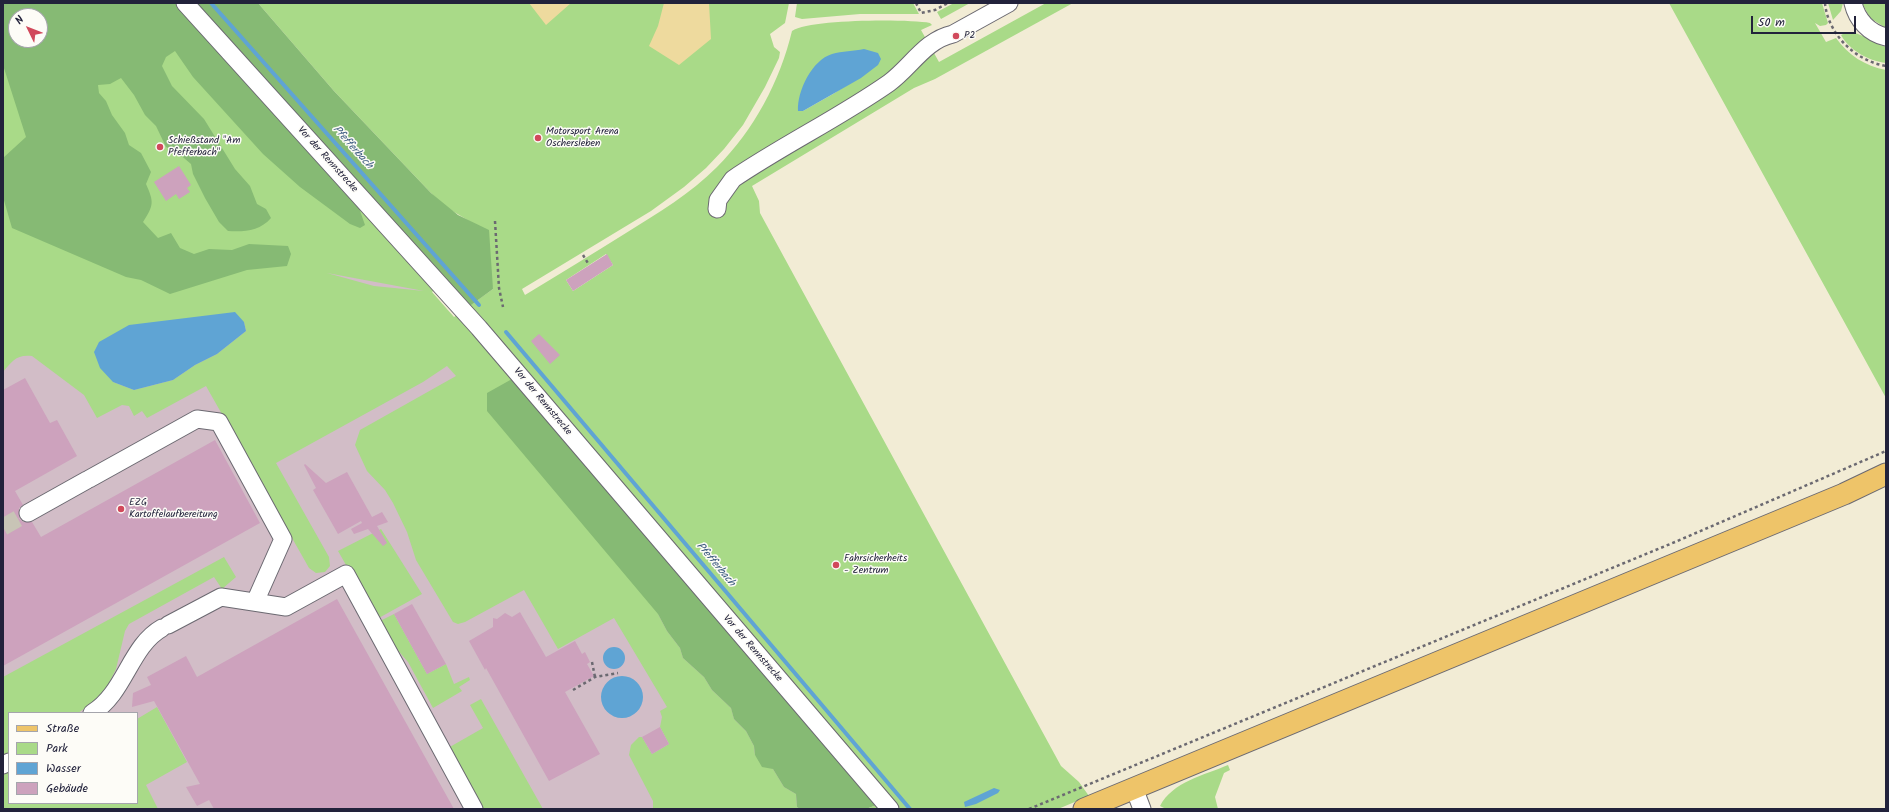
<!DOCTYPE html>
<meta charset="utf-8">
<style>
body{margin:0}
#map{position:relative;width:1889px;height:812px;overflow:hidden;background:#f2ecd5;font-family:Kalam,sans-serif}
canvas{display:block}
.frame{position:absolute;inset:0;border:4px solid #22223b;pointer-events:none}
.legend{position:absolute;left:8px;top:712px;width:130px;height:92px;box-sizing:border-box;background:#fdfcf7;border:1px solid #a5a5ac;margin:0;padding:5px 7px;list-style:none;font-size:12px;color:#22223b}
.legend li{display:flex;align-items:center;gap:8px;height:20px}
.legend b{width:20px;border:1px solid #a5a5ac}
.north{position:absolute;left:8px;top:8px;width:40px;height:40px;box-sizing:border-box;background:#fdfcf7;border:1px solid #a5a5ac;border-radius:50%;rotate:313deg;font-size:11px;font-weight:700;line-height:16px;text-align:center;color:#22223b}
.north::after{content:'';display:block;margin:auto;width:14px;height:18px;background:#d1495b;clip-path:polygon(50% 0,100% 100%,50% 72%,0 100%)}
.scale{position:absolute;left:1751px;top:16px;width:105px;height:18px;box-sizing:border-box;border:2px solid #22223b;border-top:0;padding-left:5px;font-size:12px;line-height:14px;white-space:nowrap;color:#22223b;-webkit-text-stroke:3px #fdfcf7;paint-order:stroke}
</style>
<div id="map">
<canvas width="1889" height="812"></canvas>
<div class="frame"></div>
<ul class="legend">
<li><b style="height:5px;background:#eec469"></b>Straße</li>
<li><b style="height:11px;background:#a9da88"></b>Park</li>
<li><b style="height:11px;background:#5fa4d4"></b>Wasser</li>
<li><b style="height:11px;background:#cda2bd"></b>Gebäude</li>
</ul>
<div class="north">N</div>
<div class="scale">50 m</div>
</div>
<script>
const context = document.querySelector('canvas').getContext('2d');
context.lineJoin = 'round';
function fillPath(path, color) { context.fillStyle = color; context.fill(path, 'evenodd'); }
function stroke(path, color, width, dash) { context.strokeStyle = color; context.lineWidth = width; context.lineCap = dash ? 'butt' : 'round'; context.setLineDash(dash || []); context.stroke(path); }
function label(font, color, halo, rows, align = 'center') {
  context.font = font + ' Kalam,sans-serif'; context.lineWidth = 3; context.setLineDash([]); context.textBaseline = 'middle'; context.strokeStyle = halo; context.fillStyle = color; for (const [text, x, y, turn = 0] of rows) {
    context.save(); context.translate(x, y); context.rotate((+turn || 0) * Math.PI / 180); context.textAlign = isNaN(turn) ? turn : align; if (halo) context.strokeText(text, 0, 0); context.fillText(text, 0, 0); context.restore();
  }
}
fillPath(new Path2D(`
 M3,197L314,263L432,292L448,366L827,809H3ZM9,713H137V803H9Z`), '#d2bdc7');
fillPath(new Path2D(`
 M3,3H176L437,287L432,292L454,317L493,289L471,222L444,206L431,193L334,91L258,3H789L785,23L770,34L774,47L780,52L779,58L765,87L743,125L724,149L706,168L684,187L651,211L522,289L525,295C559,274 593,254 626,233C658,213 690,194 717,167C754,130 780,81 792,31C811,19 907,19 930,23L932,25L921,30L939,62L1046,3H1073L935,79L914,88L752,186L759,201L760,213L1061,766L1079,782L1089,796L1058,809H866L879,804L658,614L667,631L680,648L683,658L704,677L712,690L731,708L734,719L746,731L754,746L755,755L773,769L784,787L796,794L797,807L800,809H653V801L629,755L631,745L639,737H642L652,754L669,744L660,727L662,717L660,711L667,707L614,618L558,649L524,590L465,622L458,624L453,622L416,560L407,532L393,503L385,490L367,471L355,445L360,430L456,376L447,366L423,382L276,463L329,557L330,566L325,572L316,573L309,568L206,386L147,418L142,411L134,416L129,406L122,405L97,418L84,395L32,356C17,354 12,361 3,372ZM16,16H40V40H16ZM867,72L833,94L803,111H798ZM606,254L613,265L573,291L566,280ZM327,273L424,291L374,286ZM244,322L246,331L217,354L195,365L173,380L134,390L113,382Z
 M795,3H913L919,14H860L802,19L795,17L797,3Z
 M954,3H970L941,19L937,12Z
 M1669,3H1822L1828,23L1826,25L1820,26L1815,23L1826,42L1836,38C1848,55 1865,66 1886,70V398Z
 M1828,3H1843L1841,11L1833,20Z
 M1862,3H1886V28L1870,18Z
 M1847,32C1862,32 1872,43 1886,47V63C1869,61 1849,50 1841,35Z
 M381,529L422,594L377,619L338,551Z
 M224,557L236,577L222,589L214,577L129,624L125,631L116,669L106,689L91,704L78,713H9V753L3,757V677Z
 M394,614L427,674L446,664L454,684L469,677L470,680L459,687L462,691L433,708L408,662L395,647L378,622Z
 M481,699L543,809H482L448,748L483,728L470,705Z
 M157,707L187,762L146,785L158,809H3V775L9,771V803H137V719Z
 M1228,765L1230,770L1224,773L1215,797L1218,809H1166L1160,806C1172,782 1205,775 1228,765Z`), '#a9da88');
fillPath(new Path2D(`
 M3,3H181L358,205L365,225L360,228L350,224L300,187L263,154L193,77L175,51L166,57L162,66L172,86L204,119L235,169L250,186L257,204L266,209L271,218C260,231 244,232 228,231L219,222L205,198L193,174L191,164L178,153L166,147L156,126L145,115L134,95L121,78L110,84L98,85L99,93L106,101L112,115L125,133L129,145L141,153L151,172L146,184C154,202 154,205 143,222L158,238L171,233L180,248L194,254L209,249L232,250L249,244L288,246L291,254L287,266L247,270L170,294L141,280L126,277L12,228L3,197V158L26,137L3,65ZM16,16H40V40H16Z
 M196,3H258L334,91L431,193L458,215L489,230L493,289L467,308Z
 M512,379L879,804L866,809H800L797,807L796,794L784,787L773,769L762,767L755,755L754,746L746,731L734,719L731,708L712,690L704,677L683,658L680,648L667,631L658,614L487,411V393Z`), '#86ba74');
fillPath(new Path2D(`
 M529,3H571L546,25Z
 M664,3H709L711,39L679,65L649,46L658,26Z`), '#eeda9e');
fillPath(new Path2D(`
 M864,49L878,53L881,59L878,65L861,78L803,111H798C797,91 812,60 832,54C842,51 854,51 864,49Z
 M235,312L244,322L246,331L217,354L195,365L173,380L134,390L113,382L100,368L94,352L99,342L129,325Z
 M603 658a11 11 0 1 1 22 0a11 11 0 1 1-22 0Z
 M601 697a21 21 0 1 1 42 0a21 21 0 1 1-42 0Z
 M994,788L1000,790L998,793L976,804L965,807L964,802Z`), '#5fa4d4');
stroke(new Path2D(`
 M211,3L479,305
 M506,332L910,809`), '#5fa4d4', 4);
fillPath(new Path2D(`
 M179,166L191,185L187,188L190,192L179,199L176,194L166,201L154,182Z
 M607,254L613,265L573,291L566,280Z
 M539,334L560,355L550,364L531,341Z
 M25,378L50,423L57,420L77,456L15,491L23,505L19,508V518L23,522H32L41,537L215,440L260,523L3,666V390Z
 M305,464L326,483L347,472L372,517L382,512L388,522L377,526L387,543L383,546L368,529L354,534L351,529L362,523L361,521L338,534L313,490L316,488L304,465Z
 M337,599L454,809H214L209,800L197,806L186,787L200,784L154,701L132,707L133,693L151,685L147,677L186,656L197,677Z
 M412,604L446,664L427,674L394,614Z
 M520,612L546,657L575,641L582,654L585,652L590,662L587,664L594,676L565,692L600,754L549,781L486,668L485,670L469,641L493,627V618L497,619L505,613L512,617Z
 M660,727L669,744L652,754L642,737Z`), '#cda2bd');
stroke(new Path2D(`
 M3,527L28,513`), '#c8c4b6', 17, [17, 8]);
const minor = new Path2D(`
 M185,3L479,328L890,809
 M1853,3C1857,20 1869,33 1886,37
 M717,209L718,200L733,179C783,145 839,118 889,83C911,67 925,40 953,34L1009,3
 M89,479L197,419L219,422L283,539L255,602
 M28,513L87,480
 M168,625L221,597L286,607L346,574L474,809
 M92,713C125,693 130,646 162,628
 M3,765L9,762
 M1134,788L1142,809`);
const major = new Path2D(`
 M1084,809L1844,494L1886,474`);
stroke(minor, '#6b6971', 19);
stroke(major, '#6b6971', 23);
stroke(new Path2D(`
 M916,3L921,13L935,10L948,3
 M1825,3C1828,35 1856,61 1886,66
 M495,221L499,288L503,307
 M583,255L589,265
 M592,662L595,677
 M573,690L595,677L618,673
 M1029,809L1675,542L1886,451`), '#6b6971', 2.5, [3, 3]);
stroke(minor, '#fff', 17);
stroke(major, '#eec469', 21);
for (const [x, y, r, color] of [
 [956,36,4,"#d1495b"],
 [538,138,4,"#d1495b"],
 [160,147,4,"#d1495b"],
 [121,509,4,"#d1495b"],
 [836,565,4,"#d1495b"]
]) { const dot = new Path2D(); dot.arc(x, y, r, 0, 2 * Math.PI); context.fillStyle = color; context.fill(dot); stroke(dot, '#fdfcf7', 1.5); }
label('10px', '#22223b', '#fdfcf7', [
 ["P2",964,36],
 ["Motorsport Arena",546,132],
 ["Oschersleben",546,144],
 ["Schießstand \"Am",168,141],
 ["Pfefferbach\"",168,153],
 ["EZG",129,503],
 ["Kartoffelaufbereitung",129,515],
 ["Fahrsicherheits",844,559],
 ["- Zentrum",844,571]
], 'left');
label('10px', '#22223b', '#fdfcf7', [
 ["Vor der Rennstrecke",327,160,48],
 ["Vor der Rennstrecke",542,402,50],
 ["Vor der Rennstrecke",752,649,49]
]);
label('italic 11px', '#3d5c80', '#fdfcf7', [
 ["Pfefferbach",352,148,48],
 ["Pfefferbach",715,565,50]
]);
</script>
